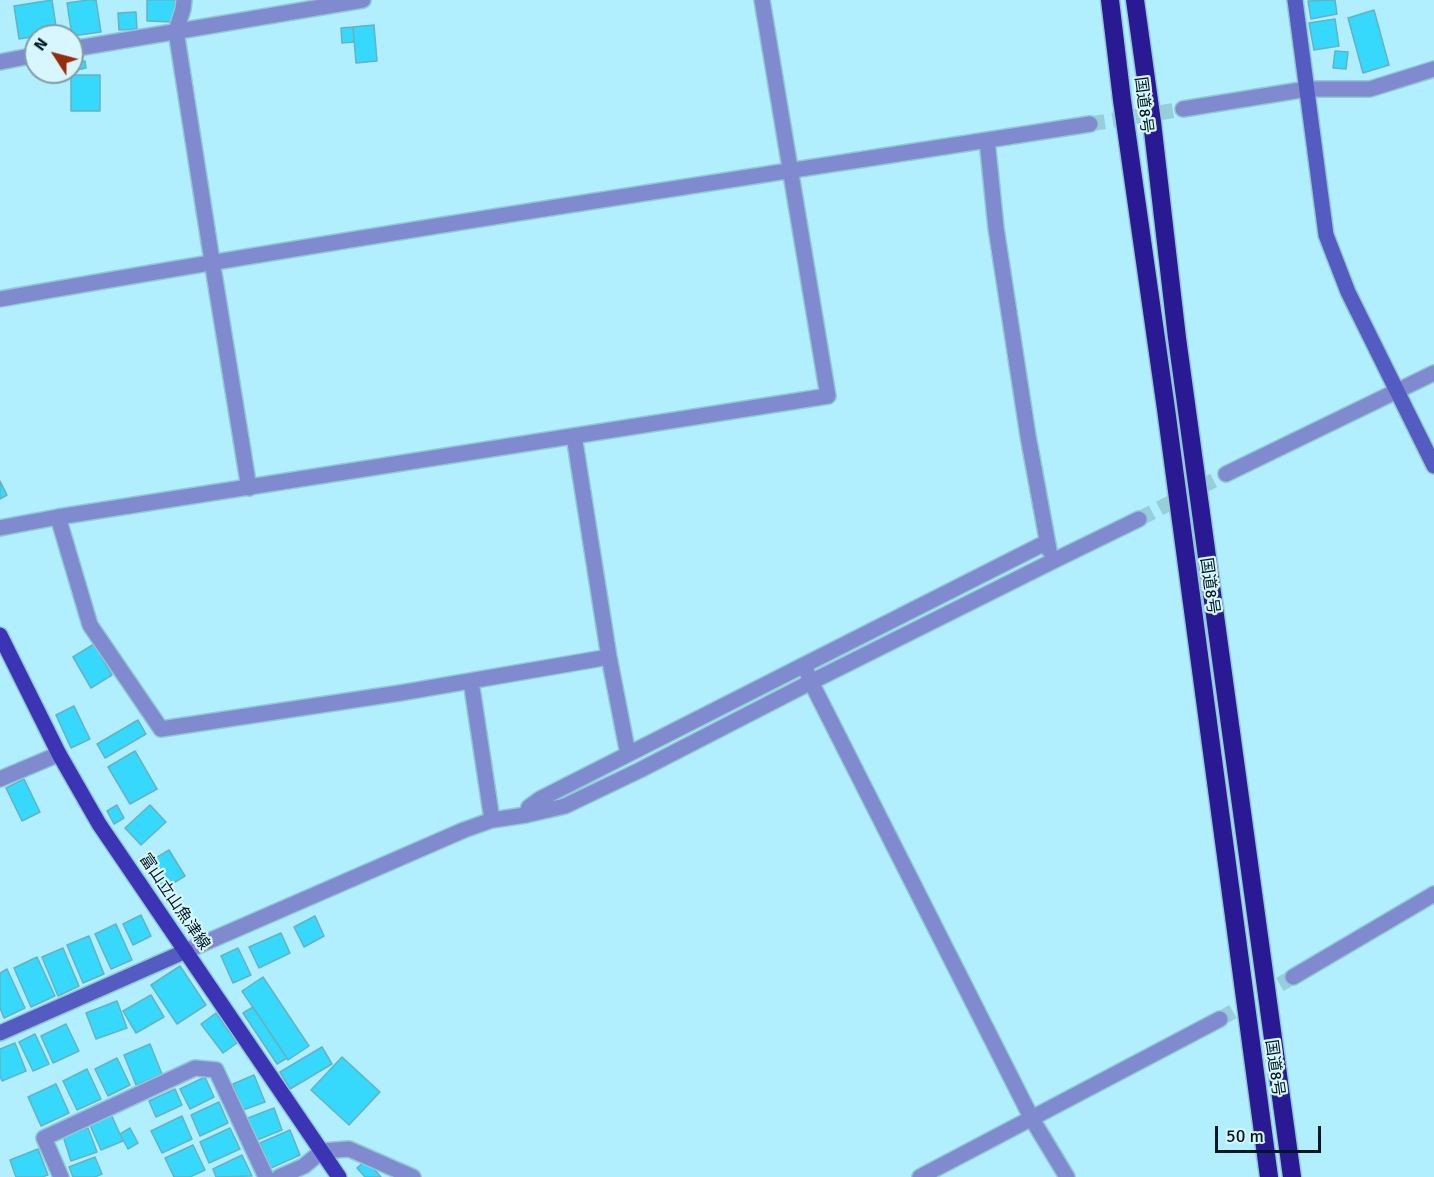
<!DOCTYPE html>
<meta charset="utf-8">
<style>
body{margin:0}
#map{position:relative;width:1434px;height:1177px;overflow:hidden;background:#b1eefe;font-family:Signika,sans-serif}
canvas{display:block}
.north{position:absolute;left:24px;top:24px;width:60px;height:60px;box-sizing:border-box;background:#d8f6fe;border:2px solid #829da4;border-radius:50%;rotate:306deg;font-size:16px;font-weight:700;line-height:24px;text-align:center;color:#01181e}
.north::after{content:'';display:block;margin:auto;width:21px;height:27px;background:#952d0d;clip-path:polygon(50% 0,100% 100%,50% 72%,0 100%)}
.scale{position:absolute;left:1215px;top:1126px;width:106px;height:27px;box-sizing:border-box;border:3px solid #01181e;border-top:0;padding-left:8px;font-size:18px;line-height:21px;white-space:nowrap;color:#01181e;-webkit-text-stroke:4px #d8f6fe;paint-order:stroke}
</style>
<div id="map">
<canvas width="1434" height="1177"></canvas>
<div class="north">N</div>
<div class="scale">50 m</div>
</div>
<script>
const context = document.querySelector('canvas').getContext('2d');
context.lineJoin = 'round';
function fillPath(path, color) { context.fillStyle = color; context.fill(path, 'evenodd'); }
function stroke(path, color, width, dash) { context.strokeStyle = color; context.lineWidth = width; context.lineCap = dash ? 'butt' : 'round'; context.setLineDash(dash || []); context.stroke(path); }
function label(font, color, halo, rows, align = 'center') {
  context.font = font + ' Signika,"Noto Sans JP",sans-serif'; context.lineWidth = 4.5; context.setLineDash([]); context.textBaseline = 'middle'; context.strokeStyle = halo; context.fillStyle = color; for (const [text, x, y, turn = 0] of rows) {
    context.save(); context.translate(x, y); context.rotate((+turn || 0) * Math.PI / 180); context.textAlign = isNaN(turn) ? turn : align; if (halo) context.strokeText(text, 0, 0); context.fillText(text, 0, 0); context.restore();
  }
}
const building = new Path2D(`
 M52,0L57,33L19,39L14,6Z
 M88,0H96L101,32L72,36L67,3Z
 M147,0H175L174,22L147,21Z
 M1335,0L1337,14L1311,19L1308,1Z
 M1374,10L1389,65L1363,73L1348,18Z
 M136,12L137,29L119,30L118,13Z
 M1335,19L1339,46L1314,50L1309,23Z
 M374,25L377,61L356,63L353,27Z
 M353,27L354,42L342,43L341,28Z
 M1335,51L1348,52L1346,69L1333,68Z
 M85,61L86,68L72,71V64Z
 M71,75H100V111H71Z
 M0,481L7,495L0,499Z
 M94,644L112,675L91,688L73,657Z
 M74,706L90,739L71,748L56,715Z
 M138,720L146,734L105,758L97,744Z
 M135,751L157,789L130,804L108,767Z
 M24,779L40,812L22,821L6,788Z
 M117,805L124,818L114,824L107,811Z
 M150,805L166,822L141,845L125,828Z
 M169,850L185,876L162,890L146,864Z
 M141,915L151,936L133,945L123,924Z
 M315,916L324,936L304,947L294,927Z
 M116,924L132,960L111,969L95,934Z
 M281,933L290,953L259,968L249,947Z
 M89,936L104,974L83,983L67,945Z
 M63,948L79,986L58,996L42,957Z
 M238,948L251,975L233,983L221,956Z
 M37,957L55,996L31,1007L14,968Z
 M180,966L206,1005L177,1024L151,985Z
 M7,969L25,1008L4,1018L0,1008V973Z
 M263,977L309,1046L288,1060L242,991Z
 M151,995L164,1017L136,1033L123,1011Z
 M117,1001L127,1028L96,1039L86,1013Z
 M253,1007L287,1058L277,1064L243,1013Z
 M216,1013L237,1043L223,1053L201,1024Z
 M66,1024L79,1051L53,1063L41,1036Z
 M35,1034L49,1064L33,1071L19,1042Z
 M15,1043L26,1071L2,1081L0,1076V1049Z
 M150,1044L162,1074L136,1085L124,1055Z
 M322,1047L332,1064L290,1089L280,1072Z
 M342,1057L380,1092L349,1125L311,1090Z
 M117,1058L130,1085L108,1096L95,1069Z
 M87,1069L101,1099L77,1110L63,1081Z
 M254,1075L265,1102L243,1110L233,1084Z
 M205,1077L214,1097L190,1109L180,1089Z
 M56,1084L69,1113L41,1126L28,1097Z
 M175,1089L182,1105L156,1117L149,1101Z
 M219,1102L228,1123L200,1136L191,1115Z
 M274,1108L282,1130L257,1140L248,1118Z
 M111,1114L123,1141L101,1150L89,1123Z
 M182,1116L192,1139L162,1153L151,1131Z
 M88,1128L97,1152L71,1161L63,1136Z
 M130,1128L138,1143L128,1149L120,1134Z
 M230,1128L240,1149L209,1163L200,1142Z
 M290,1130L300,1155L271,1168L260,1143Z
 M193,1145L205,1170L190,1177H174L165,1158Z
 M38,1149L48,1175L42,1177H16L10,1160Z
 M242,1155L252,1176L216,1177L213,1169Z
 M95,1157L102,1174L95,1177H73L69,1167Z
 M366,1160L381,1177H365L357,1168Z`);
fillPath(building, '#36d9fb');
stroke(building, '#64b2c5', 1.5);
stroke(new Path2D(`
 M1090,124L1183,109
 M1139,519L1226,474
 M1220,1019L1293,977`), '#97cedc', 15, [15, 8]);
const street = new Path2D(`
 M184,0L183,9L176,31L212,261L249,488
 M72,49L363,0
 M0,62L36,55
 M1183,109L1307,89H1370L1434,69
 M987,140L996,228L1028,436L1049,550
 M0,299C363,235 727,181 1090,124
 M574,436L609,657L628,754
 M1226,474L1434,373
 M58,517L90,625L161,729L400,693L609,657
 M0,528L58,517L828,396L762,0
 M1047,542L804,665L811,682L1032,1119L1067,1177
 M471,681L492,820
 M0,779L59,754
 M526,815L529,807L540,799L804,665
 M186,951L464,830L492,820L526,815L565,806L640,770L811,682L1051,562L1139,519
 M1293,977L1434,894
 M61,1177L44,1138L195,1068L216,1070L266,1177
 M279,1177L304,1166L322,1151L349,1149L413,1177
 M920,1177L1220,1019`);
const secondary = new Path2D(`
 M1295,0L1326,235L1348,292L1434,466
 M0,1033L186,951`);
const primary = new Path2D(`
 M0,635L59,754L99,824L339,1177`);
const highway = new Path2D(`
 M1110,0L1122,100L1166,409L1269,1177
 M1135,0L1152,122L1177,338L1292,1177`);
stroke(street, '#91c7d6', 18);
stroke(secondary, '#91c7d6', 18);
stroke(primary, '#91c7d6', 18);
stroke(highway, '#91c7d6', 21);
stroke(street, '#808bcf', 15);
stroke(secondary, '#555cc1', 15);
stroke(primary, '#3b34b5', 15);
stroke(highway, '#291993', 18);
label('16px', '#01181e', '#d8f6fe', [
 ["国道8号",1143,105,83],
 ["国道8号",1209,586,82],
 ["富山立山魚津線",174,902,56],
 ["国道8号",1274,1068,82]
]);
</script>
